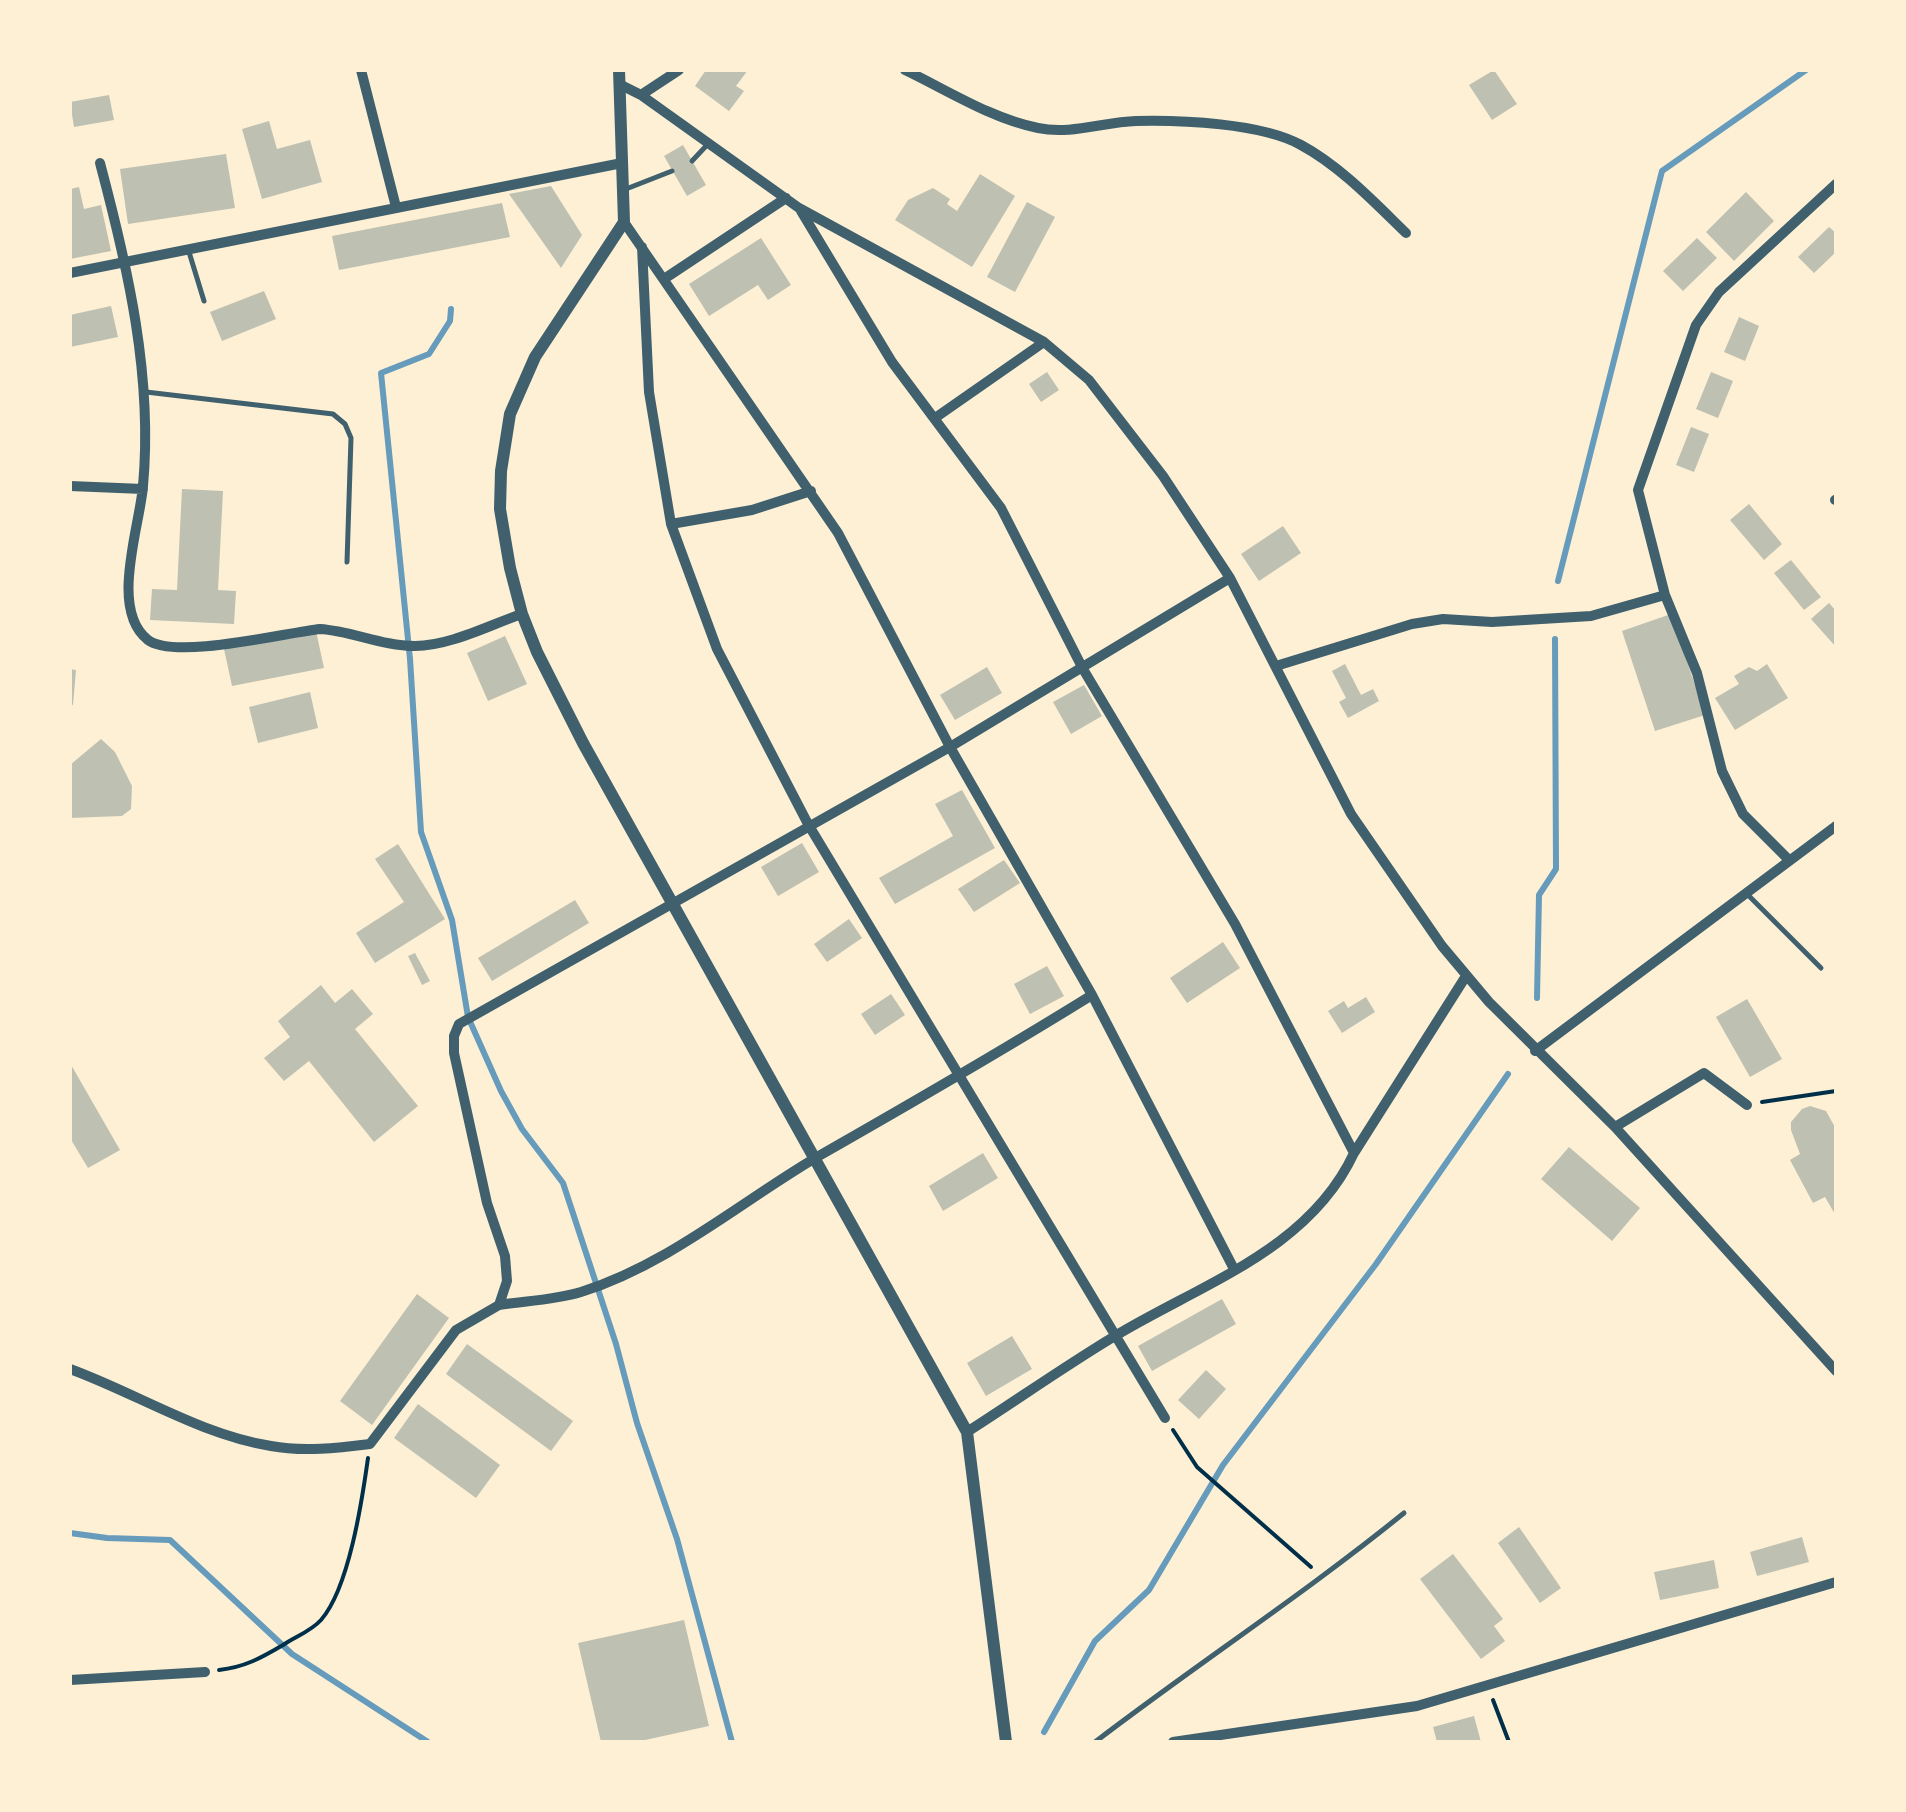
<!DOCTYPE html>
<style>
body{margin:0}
#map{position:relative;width:1906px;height:1812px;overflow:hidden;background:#fdf0d5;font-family:"Space Grotesk",sans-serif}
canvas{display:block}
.frame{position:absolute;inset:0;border:72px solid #fdf0d5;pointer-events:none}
</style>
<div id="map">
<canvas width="1906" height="1812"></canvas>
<div class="frame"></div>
</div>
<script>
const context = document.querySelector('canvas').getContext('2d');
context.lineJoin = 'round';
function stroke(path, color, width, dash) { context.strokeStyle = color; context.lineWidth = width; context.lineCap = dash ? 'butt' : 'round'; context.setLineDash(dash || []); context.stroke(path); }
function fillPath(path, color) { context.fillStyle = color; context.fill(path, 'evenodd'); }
stroke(new Path2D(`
 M451,309L450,321L429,354L381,373L410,659L421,832L452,920L468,1017L501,1091L522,1129L563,1183L616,1344L637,1423L677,1539L732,1742
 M1558,581L1662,171L1806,70
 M1537,998L1539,895L1556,869L1555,639
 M70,1533L107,1538L170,1540L292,1654L428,1742
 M1044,1732L1095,1641L1149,1590L1223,1465L1376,1264L1508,1074`), '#669bbc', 6);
fillPath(new Path2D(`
 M706,70H748L736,86L744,91L729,111L695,86Z
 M1494,70L1517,104L1492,120L1469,85Z
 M109,95L114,120L74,127L70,102Z
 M269,121L277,149L310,140L322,182L262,199L242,129Z
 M683,145L706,185L687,196L664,156Z
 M226,154L235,208L128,224L120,169Z
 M980,174L1015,196L972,267L895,220L908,200L933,188L950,199L947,204L957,211Z
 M551,186L582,235L561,268L509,194Z
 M79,187L84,209L101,205L111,251L70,259V189Z
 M1746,192L1774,221L1734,261L1706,232Z
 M1027,202L1055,217L1015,292L987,277Z
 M502,203L510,237L339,270L332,236Z
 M1829,227L1836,233V252L1814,273L1798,257Z
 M761,238L791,285L768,300L758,285L709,316L689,284Z
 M1697,238L1717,258L1683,291L1663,271Z
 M264,291L276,319L222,341L210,312Z
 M111,306L118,337L70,347V315Z
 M1739,317L1759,326L1745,361L1724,352Z
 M1047,372L1059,390L1041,402L1029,384Z
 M1711,372L1733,381L1718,418L1696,409Z
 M1691,427L1709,434L1694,472L1676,465Z
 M182,489L223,491L218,590L236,591L234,624L150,620L152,589L177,590Z
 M1749,504L1782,544L1764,560L1730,520Z
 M1283,526L1301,553L1259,581L1241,554Z
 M1791,560L1821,597L1804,610L1774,573Z
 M1829,603L1836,611V647L1811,619Z
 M1671,614L1705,715L1655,731L1622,631Z
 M316,631L324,668L232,686L224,649Z
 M505,636L527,684L488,701L467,653Z
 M1345,664L1361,695L1373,689L1379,701L1348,718L1339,702L1346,698L1332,671Z
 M1767,664L1788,698L1735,730L1715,698L1739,684L1734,676L1749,667L1757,671Z
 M987,667L1002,693L955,720L940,695Z
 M70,669L76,670L73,705L70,704Z
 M1084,685L1102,716L1071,734L1053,702Z
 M310,692L318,728L258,743L249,707Z
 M101,739L115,752L132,786L131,809L122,816L70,818V765Z
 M962,790L995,848L895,904L879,878L953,836L935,804Z
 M802,843L819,872L778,896L761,867Z
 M398,844L445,919L375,963L356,933L404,902L375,859Z
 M1004,860L1020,883L974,912L958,889Z
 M575,900L589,923L492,981L478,958Z
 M849,919L862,938L827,962L814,944Z
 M1223,942L1240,968L1187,1003L1170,978Z
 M415,953L430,981L422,985L408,956Z
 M1047,966L1064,996L1030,1014L1014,984Z
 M321,985L335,1003L352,989L373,1014L355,1029L418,1106L374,1142L309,1061L284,1081L264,1058L290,1037L278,1021Z
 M891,994L905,1015L875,1035L861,1014Z
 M1366,997L1375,1012L1342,1033L1328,1011L1344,1001L1348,1008Z
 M1747,999L1782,1059L1750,1077L1716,1017Z
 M70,1063L120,1150L88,1168L70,1138Z
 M1810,1106L1826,1111L1836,1129V1216L1825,1197L1813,1203L1790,1160L1800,1154L1791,1130V1122L1802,1109Z
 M1569,1147L1640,1208L1612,1241L1541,1179Z
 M983,1153L998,1178L943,1211L929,1186Z
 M417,1294L449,1318L372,1425L340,1401Z
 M1222,1299L1236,1324L1152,1371L1138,1346Z
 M1012,1336L1032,1369L986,1396L967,1363Z
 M467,1344L573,1421L551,1451L446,1374Z
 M1206,1370L1226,1389L1199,1419L1178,1400Z
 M418,1404L500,1465L476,1498L394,1438Z
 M1519,1527L1561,1588L1540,1603L1498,1543Z
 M1802,1537L1809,1562L1757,1576L1750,1552Z
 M1453,1554L1503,1619L1494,1626L1505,1641L1481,1659L1420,1579Z
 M1714,1560L1719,1588L1660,1600L1654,1572Z
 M684,1620L709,1726L636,1742H601L578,1643Z
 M1474,1716L1481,1742H1437L1433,1727Z`), '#bec0b2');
stroke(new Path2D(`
 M1762,1102L1836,1091
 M1173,1430L1197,1467L1311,1567
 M219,1670C245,1667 261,1658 283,1645C296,1636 310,1632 321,1620C349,1588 362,1501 368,1458
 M1493,1700L1509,1742`), '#003049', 4);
stroke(new Path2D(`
 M692,161L707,145
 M626,189L672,171
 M189,252L204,301
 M146,392L333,414L345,424L351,438L347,562
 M1748,895L1821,968
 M1095,1742C1197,1664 1304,1594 1404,1513`), '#3f606c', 5);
stroke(new Path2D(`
 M361,70L396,207
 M905,70C947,90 992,119 1038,128C1071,135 1103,122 1136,121C1181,120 1261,123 1301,145C1340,166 1374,202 1406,233
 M619,84L641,95L799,208L1044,342L1089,380L1163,476L1230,578L1351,814L1442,946L1489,1002L1615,1127L1836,1371
 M641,95L679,70
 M100,163C128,268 153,377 143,486C140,526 109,610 148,640C175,660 284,633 320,629C352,631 382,646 415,646C450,646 489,625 522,614
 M801,211L892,362L1001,508L1083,669L1235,924L1354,1153
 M624,222L838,533L950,747L1092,995L1234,1269
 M642,247L649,392L671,524L717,649L808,824L1165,1418
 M70,273L622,163
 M664,279L786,198
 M935,418L1044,342
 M70,486L143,489
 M1835,500H1836
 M671,524L752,510L811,491
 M1276,666L1412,624L1443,619L1492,622L1591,616L1665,595
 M1789,860L1743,814L1722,771L1697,673L1665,595L1638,490L1696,325L1719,292L1836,184
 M1535,1051L1836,826
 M1615,1127L1704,1073L1747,1105
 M499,1305C525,1301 555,1300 581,1292C669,1264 739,1203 817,1157C910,1104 1002,1051 1092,995
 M70,1369C136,1393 201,1435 271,1446C303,1452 338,1448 370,1444L456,1330L499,1305L507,1281L505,1256L487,1203L454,1053V1036L459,1024L950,747L1230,578
 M967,1432C1017,1400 1065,1366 1115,1336C1201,1284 1309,1250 1354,1153L1466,976
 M70,1680L205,1672
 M1173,1742L1417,1706L1836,1582`), '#3f606c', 10);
stroke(new Path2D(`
 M619,70L624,222L535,357L510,414L501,471L500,509L510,568L522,614L537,652L583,743L967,1432L1006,1742`), '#3f606c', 12);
</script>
